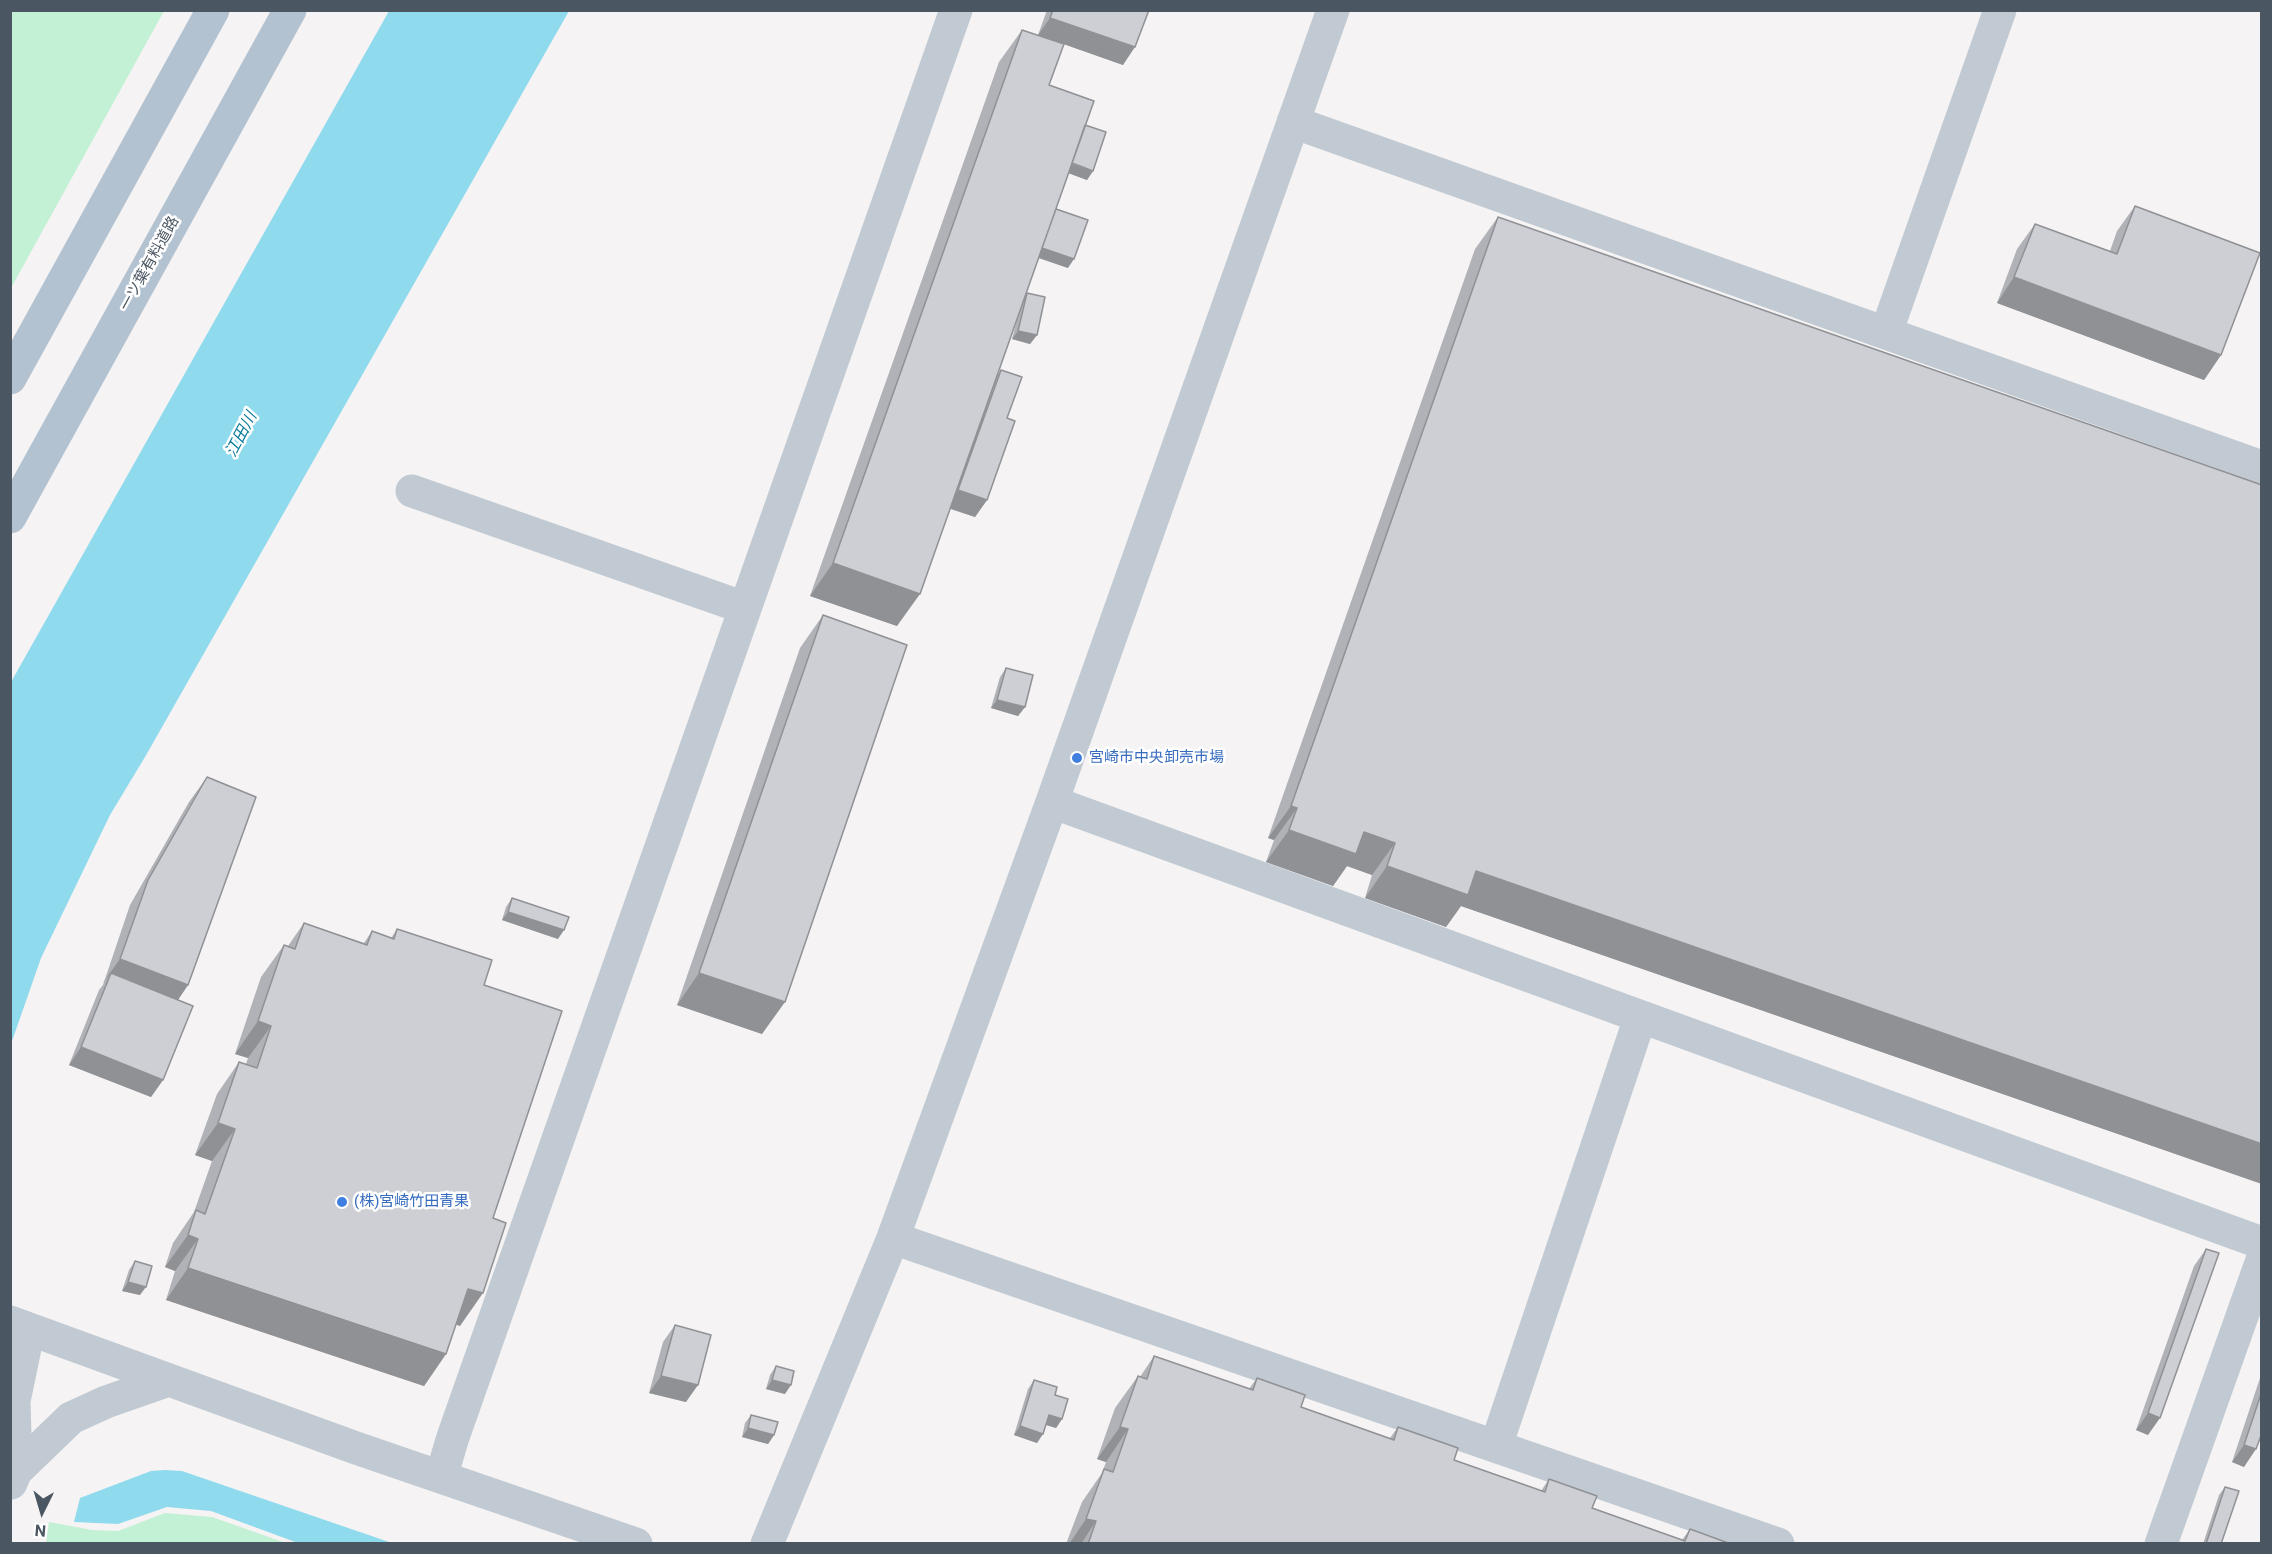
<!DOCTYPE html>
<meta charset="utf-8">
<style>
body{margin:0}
#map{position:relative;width:2272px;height:1554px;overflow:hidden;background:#f5f3f3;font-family:Roboto,sans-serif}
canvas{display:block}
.frame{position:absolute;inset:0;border:12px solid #4a5661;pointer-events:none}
.north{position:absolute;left:12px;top:1482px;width:60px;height:60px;-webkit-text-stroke:4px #fff;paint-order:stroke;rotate:185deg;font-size:16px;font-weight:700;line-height:24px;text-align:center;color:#4a5661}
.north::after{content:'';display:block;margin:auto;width:21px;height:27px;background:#4a5661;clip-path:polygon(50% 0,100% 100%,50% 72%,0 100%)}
</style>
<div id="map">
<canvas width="2272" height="1554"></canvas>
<div class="frame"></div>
<div class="north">N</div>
</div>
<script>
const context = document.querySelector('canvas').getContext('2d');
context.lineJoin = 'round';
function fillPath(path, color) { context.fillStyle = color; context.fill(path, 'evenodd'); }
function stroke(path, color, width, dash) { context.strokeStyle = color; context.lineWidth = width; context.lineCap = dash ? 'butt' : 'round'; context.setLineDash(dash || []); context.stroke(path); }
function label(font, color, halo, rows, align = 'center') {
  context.font = font + ' Roboto,"Noto Sans JP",sans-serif'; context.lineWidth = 5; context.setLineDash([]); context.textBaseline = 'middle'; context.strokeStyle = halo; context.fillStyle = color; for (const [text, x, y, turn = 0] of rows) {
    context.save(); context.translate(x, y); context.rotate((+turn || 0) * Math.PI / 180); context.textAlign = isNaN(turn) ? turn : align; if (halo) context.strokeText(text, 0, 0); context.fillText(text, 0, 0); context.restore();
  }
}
fillPath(new Path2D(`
 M11,10L164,11L11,288L10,11Z
 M165,1513L212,1517L286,1543H46L49,1522L92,1530L118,1531Z`), '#c3f1d5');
fillPath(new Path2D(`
 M389,11H569L145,757L110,815L41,958L11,1044V682Z
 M165,1470L182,1471L392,1543H298L211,1511L167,1507L118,1524L74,1522L80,1498L151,1471Z`), '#90daee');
stroke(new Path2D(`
 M1293,122L2262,467
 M1886,333L2000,10
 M412,491L745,608
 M1052,802L2262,1243
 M893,1238L1778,1544
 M10,1322L356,1448L636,1544
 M1496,1446L1640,1018
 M16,1471L71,1418L106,1402L169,1380
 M441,1477L453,1437L956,10
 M11,1483L16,1471L14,1401L29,1329
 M767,1544L893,1238L1052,802L1333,10
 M2161,1544L2262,1260`), '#c1cad2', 33);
stroke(new Path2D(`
 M10,378L213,10
 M10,517L290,10`), '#b3c2d1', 33);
fillPath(new Path2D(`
 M1047,10H1149L1123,65L1038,35Z
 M1022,30L1049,85L1085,125L1093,171L1087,180L1068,173L1056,209L1068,268L1038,258L1025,295L1027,293L1037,335L1030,344L1012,339L1017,320L997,376L1001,370L1007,418L987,500L975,517L950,509L897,626L810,596L999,62Z
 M2135,206L2221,355L2204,380L1997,303L2017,249L2035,224L2110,251L2117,231Z
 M1498,217L2262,485V1184L1461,906L1446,927L1365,898L1372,875L1347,866L1333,886L1266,862L1274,840L1268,838L1475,249Z
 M823,615L762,1034L677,1005L800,648Z
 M1006,668L1025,707L1018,716L991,708L1000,677Z
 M207,777L188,985L178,1000L163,1080L151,1097L69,1065L99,990L103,985L130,905L189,802Z
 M512,898L558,939L502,920L506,907Z
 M304,923L364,943L372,931L391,938L397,929L484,985L493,1218L460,1326L456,1324L446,1354L424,1386L166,1300L175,1271L165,1267L173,1243L194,1212L212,1161L195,1155L217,1094L239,1062L246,1064L248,1058L235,1054L261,977L284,945L288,946Z
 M2206,1249L2148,1435L2136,1430L2194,1266Z
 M135,1261L140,1295L122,1291L129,1270Z
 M675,1325L686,1402L649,1393L663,1342Z
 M1154,1356L1249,1389L1257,1378L1301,1407L1390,1438L1398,1427L1454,1460L1541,1491L1549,1479L1592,1508L1682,1540L1690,1529L1731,1544H1066L1082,1502L1102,1473L1106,1462L1097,1459L1115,1408L1138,1376L1140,1377Z
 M776,1366L785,1394L766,1389L770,1375Z
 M2262,1372V1433L2244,1467L2232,1462Z
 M1034,1380L1055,1395L1062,1419L1056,1428L1046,1425L1037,1443L1014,1435L1028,1389Z
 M751,1415L774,1435L768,1444L742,1437L745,1423Z
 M2225,1487L2221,1544H2203L2219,1495Z`), '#b0b2b7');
fillPath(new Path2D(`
 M1050,18L1135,47L1123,65L1038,35Z
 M1069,163L1093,171L1087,180L1063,171Z
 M1040,247L1074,259L1068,268L1034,256Z
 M2014,277L2221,355L2204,380L1997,303Z
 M1018,331L1037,335L1030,344L1012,339Z
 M958,490L987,500L975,517L946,507Z
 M833,563L920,594L897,626L810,596Z
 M997,700L1025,707L1018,716L991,708Z
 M1291,806L1297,808L1274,840L1268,838Z
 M1289,830L1364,832L1395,843L1372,875L1347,866L1333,886L1266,862Z
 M1387,866L1476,871L2262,1144V1184L1461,906L1446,927L1365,898Z
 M508,912L564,930L558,939L502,920Z
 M120,959L188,985L171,1010L111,973L102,984Z
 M699,973L785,1002L762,1034L677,1005Z
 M258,1021L271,1026L248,1058L235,1054Z
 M81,1047L163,1080L151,1097L69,1065Z
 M218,1123L235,1129L212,1161L195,1155Z
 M188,1235L198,1239L175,1271L165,1267Z
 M188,1268L446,1354L424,1386L166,1300Z
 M128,1282L146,1287L140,1295L122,1291Z
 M468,1289L483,1293L460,1326L446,1321Z
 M661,1376L698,1385L686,1402L649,1393Z
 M772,1380L791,1385L785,1394L766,1389Z
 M2148,1413L2160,1418L2148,1435L2136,1430Z
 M1049,1415L1062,1419L1056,1428L1043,1424Z
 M1020,1426L1043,1434L1037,1443L1014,1435Z
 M1120,1427L1128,1429L1106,1462L1097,1459Z
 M748,1428L774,1435L768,1444L742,1437Z
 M2244,1445L2256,1449L2244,1467L2232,1462Z
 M1086,1519L1096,1521L1081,1544H1069Z`), '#909195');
const building = new Path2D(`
 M1053,10H1149L1135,47L1050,18Z
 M1022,30L1064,44L1049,85L1094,101L920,594L833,563Z
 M1085,125L1106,132L1093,171L1072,163Z
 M2135,206L2260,253L2221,355L2014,277L2035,224L2117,254Z
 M1056,209L1088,220L1074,259L1042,248Z
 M1498,217L2262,485V1144L1476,871L1468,895L1387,866L1395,843L1364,832L1356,854L1289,830L1297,808L1291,806Z
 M1027,293L1045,297L1037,335L1018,331Z
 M1001,370L1022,377L1007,418L1015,421L987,500L958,490Z
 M823,615L907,645L785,1002L699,973Z
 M1006,668L1033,675L1025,707L997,700Z
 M207,777L256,797L188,985L120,959L148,880Z
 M512,898L569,917L564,930L508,912Z
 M304,923L367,945L372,931L394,939L397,929L492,960L484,985L562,1011L493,1218L506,1223L483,1293L468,1289L446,1354L188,1268L198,1239L188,1235L196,1210L205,1214L235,1129L218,1123L239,1062L257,1068L271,1026L258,1021L284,945L295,949Z
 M111,973L193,1006L163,1080L81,1047Z
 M2206,1249L2219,1253L2160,1418L2148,1413Z
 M135,1261L152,1266L146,1287L128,1282Z
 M675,1325L711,1335L698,1385L661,1376Z
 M1154,1356L1253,1390L1257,1378L1305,1395L1301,1407L1394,1440L1398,1427L1458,1448L1454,1460L1545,1492L1549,1479L1597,1496L1592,1508L1685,1541L1690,1529L1731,1544H1088L1096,1521L1086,1519L1104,1469L1113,1472L1128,1429L1120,1427L1138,1376L1147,1379Z
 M776,1366L794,1371L791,1385L772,1380Z
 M1034,1380L1057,1387L1055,1395L1068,1399L1062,1419L1049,1415L1043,1434L1020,1426Z
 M2262,1391V1433L2256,1449L2244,1445Z
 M751,1415L778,1422L774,1435L748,1428Z
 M2225,1487L2239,1491L2221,1544H2206Z`);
fillPath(building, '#cdcfd5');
stroke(building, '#909195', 1.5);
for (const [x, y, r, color] of [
 [1077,758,6,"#3f7fe0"],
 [342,1202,6,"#3f7fe0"]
]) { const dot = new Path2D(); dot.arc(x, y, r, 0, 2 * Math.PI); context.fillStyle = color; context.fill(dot); stroke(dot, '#fff', 2); }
label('15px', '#4a5661', '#fff', [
 ["一ツ葉有料道路",150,264,-61]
]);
label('15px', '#366cbe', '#fff', [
 ["宮崎市中央卸売市場",1089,758],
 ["(株)宮崎竹田青果",354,1202]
], 'left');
label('italic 16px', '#0c7c9b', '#fff', [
 ["江田川",242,435,-62]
]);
</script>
